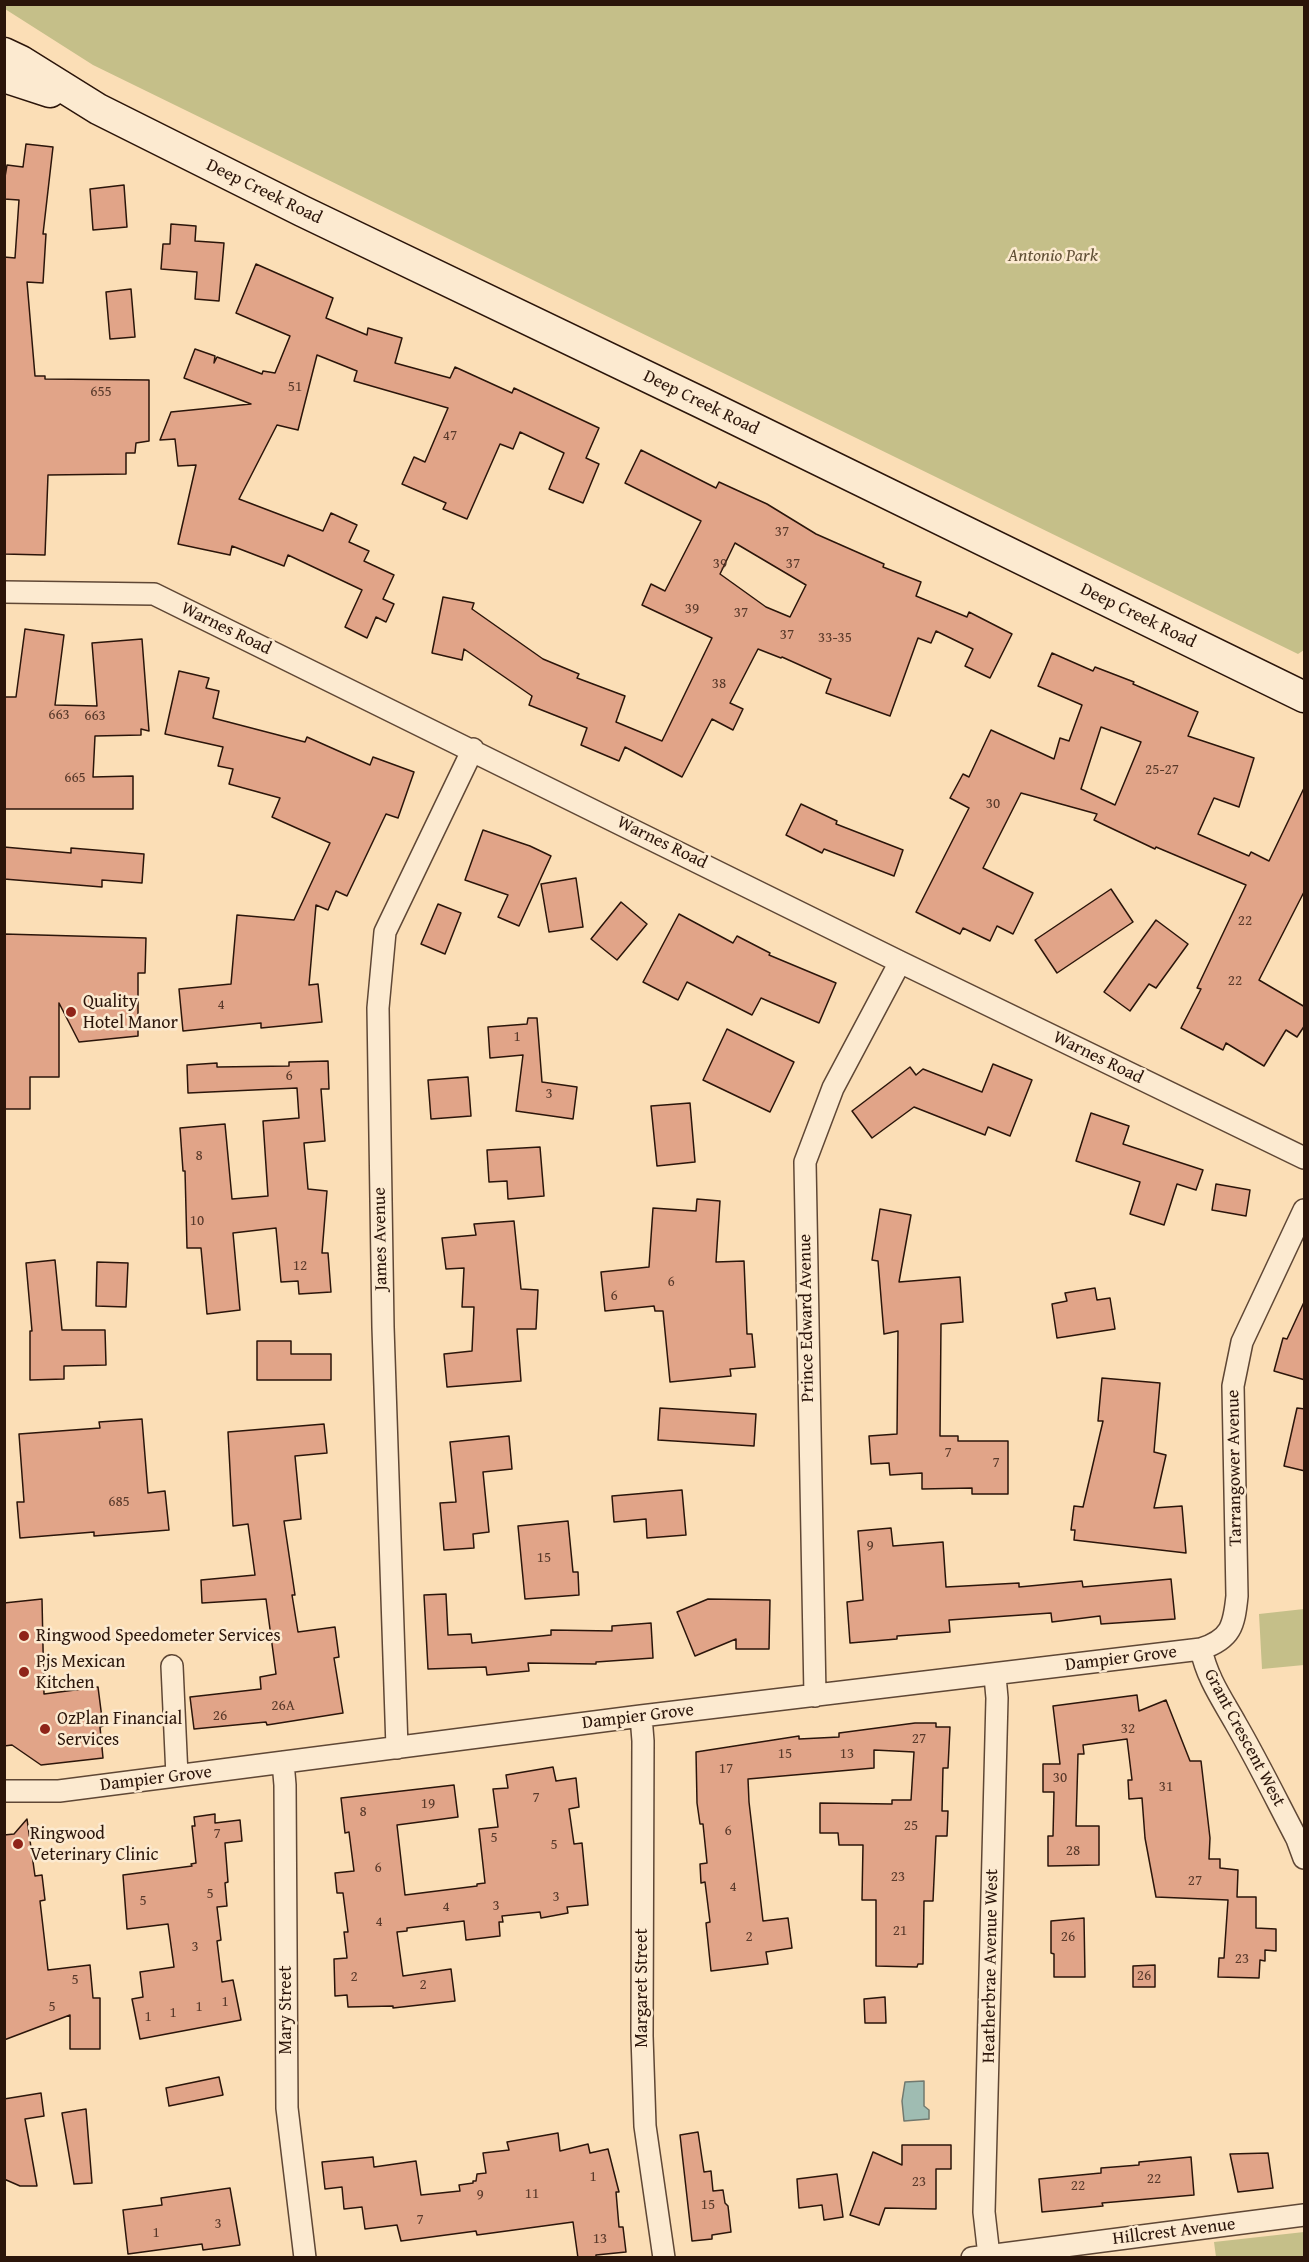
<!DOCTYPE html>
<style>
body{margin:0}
#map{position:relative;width:1309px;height:2262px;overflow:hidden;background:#fbdeb6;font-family:"Gentium Book Plus",serif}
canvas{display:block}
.frame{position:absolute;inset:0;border:6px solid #2b150a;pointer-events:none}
</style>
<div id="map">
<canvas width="1309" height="2262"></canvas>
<div class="frame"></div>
</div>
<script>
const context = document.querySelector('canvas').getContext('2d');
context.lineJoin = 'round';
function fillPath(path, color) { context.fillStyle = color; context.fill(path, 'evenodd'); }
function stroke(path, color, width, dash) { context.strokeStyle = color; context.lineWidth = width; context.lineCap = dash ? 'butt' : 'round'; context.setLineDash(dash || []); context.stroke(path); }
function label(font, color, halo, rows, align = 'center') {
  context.font = font + ' "Gentium Book Plus",serif'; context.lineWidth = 5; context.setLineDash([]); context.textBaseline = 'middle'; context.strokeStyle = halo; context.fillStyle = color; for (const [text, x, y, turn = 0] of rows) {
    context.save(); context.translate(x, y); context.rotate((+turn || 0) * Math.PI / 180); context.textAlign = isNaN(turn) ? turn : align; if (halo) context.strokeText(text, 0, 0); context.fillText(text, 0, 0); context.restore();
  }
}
fillPath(new Path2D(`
 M4,5H1304V650L1298,654L93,65L5,9Z
 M1304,1609V1665L1262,1669L1259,1614Z
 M1304,2232V2257H1216L1214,2242Z`), '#c5bf89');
const water = new Path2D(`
 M924,2081V2106L929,2110V2119L904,2121L902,2101L905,2082Z`);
fillPath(water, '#9fbcb2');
stroke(water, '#71796f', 1.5);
const building = new Path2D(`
 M26,144L53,147L43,234H46L43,283L27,282L35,376H45V379L149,380V441L136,443L135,453H126V474L48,475L45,555L4,554V257L15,258L19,200L4,199V183L7,165L23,167Z
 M124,185L127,227L93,230L90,189Z
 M171,224L196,226L195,241L224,243L219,301L195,299L197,272L161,269L163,244H170Z
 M256,264L333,298L326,318L367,335L368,328L402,338L395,363L450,378L455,367L512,393L514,388L599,428L586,458L599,464L583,503L549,489L564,453L520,432L513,449L500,444L467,519L443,509L446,503L402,484L414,457L425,462L448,408L354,381L357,371L317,355L298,430L277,425L239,499L323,531L331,513L357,525L349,542L369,551L364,561L394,575L383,599L394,604L386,622L376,617L367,638L345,627L362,590L288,555L284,566L232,546L230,555L178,544L196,465L178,466L175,439L160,440L171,412L251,404L184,378L195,349L215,356L214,363L217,357L262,374L263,371L275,373L290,336L236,313Z
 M131,289L135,337L110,339L106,292Z
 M641,450L716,488L719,482L767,504L816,534L884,564L883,567L921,582L916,596L967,617L969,612L1012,634L990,678L965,666L973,649L936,631L931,643L918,638L890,716L826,693L831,679L782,657L781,658L758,649L730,703L743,709L733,730L712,719L682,777L625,747L619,761L581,745L587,728L529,705L532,696L464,649L462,660L432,653L443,597L474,603L472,609L543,659L579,674L577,678L625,696L616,722L662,741L712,638L642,605L651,584L665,591L701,521L625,483ZM735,543L806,585L790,617L766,607L720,574Z
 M25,629L64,635L55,705L97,706L92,643L142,639L149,731L141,729V735L95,736L93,777L133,776V809H4V697H16Z
 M1052,653L1093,671L1095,667L1134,682L1133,684L1198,712L1188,736L1254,758L1239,807L1214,798L1198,834L1249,856L1251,852L1269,861L1305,786V890L1259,980L1305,1007V1025L1297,1037L1286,1030L1264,1066L1226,1043L1223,1050L1181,1028L1201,989L1197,988L1246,885L1156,847L1155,849L1094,820L1097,814L1021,793L983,868L1033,893L1013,934L997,926L990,941L963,928L960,934L916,912L969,808L950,798L963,774L969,777L991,730L1054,759L1060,738L1069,741L1082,705L1038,686ZM1101,727L1141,742L1115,805L1081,789Z
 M179,671L209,678L206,688L219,691L213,718L305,742L307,737L370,765L373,757L414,772L398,818L386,814L347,896L336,891L328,910L316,905L309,985L318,984L322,1022L261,1028V1023L183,1031L179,989L231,984L237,915L294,920L330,843L272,817L280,798L229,784L233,769L218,766L223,747L165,734Z
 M801,804L837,821L836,824L903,850L894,876L824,849L822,853L786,835Z
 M483,830L530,846L551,856L519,926L498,917L508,895L465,880Z
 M4,847L71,853V848L144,854L142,883L102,880V887L4,879Z
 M576,878L583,927L549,932L541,884Z
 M1111,889L1133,922L1057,973L1035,940Z
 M621,902L647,924L617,960L591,939Z
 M438,904L461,913L445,954L421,944Z
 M679,914L733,943L737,936L770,953L769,955L836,983L819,1023L761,998L752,1015L687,982L678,1000L643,982Z
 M1156,920L1188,944L1156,988L1149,984L1130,1011L1104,992Z
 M4,934L146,938L145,973H138V1036L79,1042L59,1003V1077H30V1109H4Z
 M528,1018H537L542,1082L577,1087L573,1119L516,1111L523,1055L490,1058L488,1027L527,1024Z
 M727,1029L794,1062L770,1112L703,1080Z
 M328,1061L329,1089H321L325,1141L304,1143L308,1189L327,1191L322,1253H328L331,1292L299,1294L298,1281L281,1282L276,1228L233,1233L240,1310L207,1314L201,1248H187L185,1171H183L180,1128L225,1124L232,1199L268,1196L263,1121L299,1118L297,1088L188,1093L187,1065L217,1063V1067L289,1066V1062Z
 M993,1064L1032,1080L1010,1136L988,1127L985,1135L914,1107L872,1138L852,1111L910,1067L916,1075L923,1069L982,1092Z
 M468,1077L471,1116L431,1119L428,1080Z
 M690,1103L695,1162L657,1166L651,1106Z
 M1091,1113L1129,1126L1123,1144L1203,1170L1196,1190L1177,1184L1164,1225L1130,1214L1140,1182L1076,1161Z
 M540,1147L544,1196L508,1199L507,1181L489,1182L487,1150Z
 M1216,1184L1250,1190L1246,1216L1212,1210Z
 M697,1199L720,1201L716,1262L744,1261L747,1334H752L755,1367L730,1369L731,1376L670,1382L663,1311H655L654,1306L605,1311L601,1272L649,1267L653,1208L696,1211Z
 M880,1209L911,1215L899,1282L960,1277L963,1322L941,1324L940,1436H958V1441H1008V1494H972V1488L922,1489V1473L890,1475L889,1463L871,1464L869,1436L897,1434L898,1331L884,1334L878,1261L872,1260Z
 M514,1221L521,1289L538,1290L536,1329H517L521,1381L447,1387L444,1354L472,1351L474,1307H462L464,1268L446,1269L442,1238L476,1235L474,1224Z
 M55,1260L62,1330H105L106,1365L64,1366V1379L30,1380V1331H32L26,1263Z
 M97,1262L128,1263L126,1307L96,1306Z
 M1095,1288L1097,1300L1110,1298L1115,1329L1057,1338L1052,1304L1067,1301L1065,1293Z
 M1305,1300V1380L1274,1371L1283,1338L1287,1339Z
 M257,1341H291V1354H331V1380H257Z
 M1102,1378L1160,1383L1154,1452L1166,1455L1154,1508L1182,1506L1186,1553L1074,1540L1075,1530H1071L1074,1506L1083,1507L1103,1421H1098Z
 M660,1408L756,1414L754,1446L658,1440Z
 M1297,1408L1305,1409V1471L1284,1466Z
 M142,1419L148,1493L165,1491L169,1530L94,1536V1532L20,1538L17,1502H24L19,1434L100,1428L99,1422Z
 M324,1424L327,1453L295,1456L301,1519L284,1521L295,1595H292L298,1632L335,1627L339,1657L334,1658L343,1713L267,1725L266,1722L194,1729L190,1697L261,1689L260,1677L276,1674L266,1599L202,1603L201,1580L255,1575L248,1524L233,1526L228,1432Z
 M509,1436L512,1469L483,1472L489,1532L473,1534L474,1548L444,1550L440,1503L456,1502L450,1442Z
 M682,1490L686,1535L647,1538L646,1519L614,1522L612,1496Z
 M568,1521L573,1572H578L579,1595L525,1599L518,1526Z
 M891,1528L893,1546L943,1542L946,1587L1019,1583V1587L1082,1581L1083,1587L1171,1579L1175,1619L1101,1624L1100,1616L1052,1622L1051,1613L949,1620L950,1632L897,1636V1639L850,1643L847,1602L863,1600L858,1531Z
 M446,1594L448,1635L471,1634L472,1643L551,1635V1630L612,1631V1626L651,1623L653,1658L596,1662V1664L528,1663L529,1671L487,1675L486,1667L428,1669L424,1595Z
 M42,1599L44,1694L98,1687L103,1726L100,1727L103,1758L41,1765L12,1745L4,1746V1603Z
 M708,1599L770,1600L769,1649H736V1639L695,1656L677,1612Z
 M1137,1695L1139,1711L1166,1700L1190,1761H1201L1210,1838L1209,1859H1220V1868L1238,1870L1237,1897H1256V1928L1276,1929V1951L1265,1950V1961L1260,1960L1259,1978L1218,1977L1219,1958H1224L1228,1900L1156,1897L1145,1838L1142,1798L1129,1799L1128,1780H1132L1127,1739L1083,1745L1084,1754H1078L1076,1826H1099V1865L1048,1866V1836H1053L1054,1792H1043V1764H1060L1053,1706Z
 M915,1723H936V1727H950L948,1768H943L942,1811H948L947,1836H936L933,1901H924L923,1964H918L917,1967L876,1966V1900H862L863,1845H839L838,1833H820V1803L892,1804V1800H911L914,1752L874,1750V1768L748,1779L749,1802L763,1921L788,1918L792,1948L766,1952L768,1964L711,1971L706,1923L710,1922L705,1882L701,1883L700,1864L707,1863L703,1824H700L697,1803L696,1752L799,1736V1739L839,1737V1733Z
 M553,1767L556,1781L576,1778L579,1807L569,1809L574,1844L582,1843L588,1905L567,1907L568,1913L541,1918L540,1912L502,1916L503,1922H499L500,1936L466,1940L464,1921L407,1928V1931L397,1932L403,1976L451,1969L455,2001L393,2008V2006L348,2007L347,1995L335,1996L334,1959L347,1958L344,1932H348L343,1893H337L335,1873L354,1871L349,1832L345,1833L341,1798L454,1785L458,1817L397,1825L405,1895L477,1886V1884L485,1883L479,1829L498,1827L493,1789L508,1788L506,1775Z
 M215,1814V1823L240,1820L242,1841L225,1843L228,1882L225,1883L227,1906L217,1907L221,1940L217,1941L222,1982L233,1980L241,2020L140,2039L132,1999L143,1997L140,1972L174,1967L168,1924L127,1929L123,1875L192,1866L191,1864L196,1863L192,1826H195L194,1817Z
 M27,1819L35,1876L42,1875L45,1900L40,1901L48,1970L90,1965L93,1998H100V2049H70V2015L4,2040V1835L14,1834Z
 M1084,1918L1085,1977H1054V1954L1051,1953V1921Z
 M1155,1965V1987H1133V1966Z
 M885,1997L886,2023H865L864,1999Z
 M219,2077L223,2095L169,2106L166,2088Z
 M41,2093L44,2116L25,2119L37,2186H20L4,2179V2099Z
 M86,2109L92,2183L74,2184L62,2113Z
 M698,2132L704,2172L711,2171L713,2191L723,2190L725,2203L728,2206L731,2232L712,2235V2239L692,2241L680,2135Z
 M558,2133L560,2151L588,2144L590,2153L608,2149L619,2192H616L619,2227H623L626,2252L596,2255V2258H578L573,2222L477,2235L476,2231L401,2241L397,2225L365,2229L362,2207L344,2209L342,2187L325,2189L322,2162L373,2157L374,2167L416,2161L421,2195L460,2191L459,2185L473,2183V2181H476L477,2174L486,2173L483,2153L509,2150L507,2142Z
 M902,2145H951V2169H936V2209L885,2208L879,2225L850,2215L873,2152L902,2165Z
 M1268,2153L1273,2188L1238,2192L1230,2154Z
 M1191,2157L1194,2195L1102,2203L1103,2206L1042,2212L1039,2179L1101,2173V2168L1139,2165V2162Z
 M837,2174L843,2217L824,2220L822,2205L799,2208L797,2179Z
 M230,2188L240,2245L203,2250L202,2244L128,2254L123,2210L162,2205L161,2198Z`);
fillPath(building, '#e1a488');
stroke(building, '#2b150a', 1.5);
const street = new Path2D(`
 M4,592L154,594L900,962L1304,1158
 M1201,1649C1207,1678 1222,1699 1236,1724C1258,1762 1277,1801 1297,1839L1304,1858
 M172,1666L177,1776
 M815,1696L805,1162L833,1088L900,962
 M641,1716L643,1741L642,2036L645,2126L664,2258
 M397,1748L383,1327L378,1008L385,932L473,749
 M283,1762L285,1785L287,2108L305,2258
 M4,1791H59L641,1716L1201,1649C1231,1639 1234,1626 1237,1596L1233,1386L1242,1342L1304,1210
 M989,2256L984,2212L997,1698L995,1676
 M972,2258L1304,2215`);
const secondary = new Path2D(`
 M4,53L21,61L98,109L302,211L702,403L1304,697
 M4,77L50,92`);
stroke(street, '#5f4735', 24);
stroke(secondary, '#2b150a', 33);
stroke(street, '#fcead0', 21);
stroke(secondary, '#fcead0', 30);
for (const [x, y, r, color] of [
 [71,1012,6,"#8f2418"],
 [24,1636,6,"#8f2418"],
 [24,1672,6,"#8f2418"],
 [45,1729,6,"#8f2418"],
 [18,1844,6,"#8f2418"]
]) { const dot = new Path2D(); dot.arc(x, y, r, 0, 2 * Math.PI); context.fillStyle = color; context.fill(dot); stroke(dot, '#fcead0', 2); }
label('15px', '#58392a', null, [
 ["51",295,387],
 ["655",101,392],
 ["47",450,436],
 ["37",782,532],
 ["39",720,564],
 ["37",793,564],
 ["39",692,609],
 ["37",741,613],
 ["37",787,635],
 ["33-35",835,638],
 ["38",719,684],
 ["663",59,715],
 ["663",95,716],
 ["25-27",1162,770],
 ["665",75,778],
 ["30",993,804],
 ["22",1245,921],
 ["22",1235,981],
 ["4",221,1005],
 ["1",517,1037],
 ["6",289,1076],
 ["3",549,1094],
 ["8",199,1156],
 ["10",197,1221],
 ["12",300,1266],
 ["6",671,1282],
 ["6",614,1296],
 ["7",948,1453],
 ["7",996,1463],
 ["685",119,1502],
 ["9",870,1546],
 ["15",544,1558],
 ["26A",283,1706],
 ["26",220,1716],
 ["32",1128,1729],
 ["27",919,1739],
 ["15",785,1754],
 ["13",847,1754],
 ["17",726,1769],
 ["30",1060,1778],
 ["31",1166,1787],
 ["7",536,1798],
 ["19",428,1804],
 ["8",363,1812],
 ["25",911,1826],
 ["6",728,1831],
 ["7",217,1834],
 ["5",494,1838],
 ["5",554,1845],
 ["28",1073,1851],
 ["6",378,1868],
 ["23",898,1877],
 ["27",1195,1881],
 ["4",733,1887],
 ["5",210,1894],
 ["3",556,1897],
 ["5",143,1901],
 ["3",496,1906],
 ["4",446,1907],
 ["4",379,1922],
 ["21",900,1931],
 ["2",749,1937],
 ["26",1068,1937],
 ["3",195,1947],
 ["23",1242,1959],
 ["26",1144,1976],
 ["2",354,1977],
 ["5",75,1980],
 ["2",423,1985],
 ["1",225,2002],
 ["5",52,2007],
 ["1",199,2007],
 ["1",173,2013],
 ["1",148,2017],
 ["1",593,2177],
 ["22",1154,2179],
 ["23",919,2182],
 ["22",1078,2186],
 ["11",532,2194],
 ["9",480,2195],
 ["15",708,2205],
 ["7",420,2220],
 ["3",218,2224],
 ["1",156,2233],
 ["13",600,2239]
]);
label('18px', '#2b150a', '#fcead0', [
 ["Deep Creek Road",264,192,26],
 ["Deep Creek Road",701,403,26],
 ["Deep Creek Road",1138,616,26],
 ["Warnes Road",226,629,26],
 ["Warnes Road",662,843,26],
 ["Warnes Road",1098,1058,26],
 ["James Avenue",381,1239,-91],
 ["Prince Edward Avenue",807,1318,-91],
 ["Tarrangower Avenue",1235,1468,-91],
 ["Dampier Grove",1121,1659,-7],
 ["Dampier Grove",638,1717,-7],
 ["Grant Crescent West",1244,1738,62],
 ["Dampier Grove",156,1779,-7],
 ["Heatherbrae Avenue West",991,1966,-89],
 ["Margaret Street",642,1988,-90],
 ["Mary Street",286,2010,-90],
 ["Hillcrest Avenue",1174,2232,-7]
]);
label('italic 18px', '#615036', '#fcead0', [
 ["Antonio Park",1053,256]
]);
label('18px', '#2b150a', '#fcead0', [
 ["Quality",83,1002],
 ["Hotel Manor",83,1023],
 ["Ringwood Speedometer Services",36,1636],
 ["Pjs Mexican",36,1662],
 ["Kitchen",36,1683],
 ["OzPlan Financial",57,1719],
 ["Services",57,1740],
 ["Ringwood",30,1834],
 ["Veterinary Clinic",30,1855]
], 'left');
</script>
